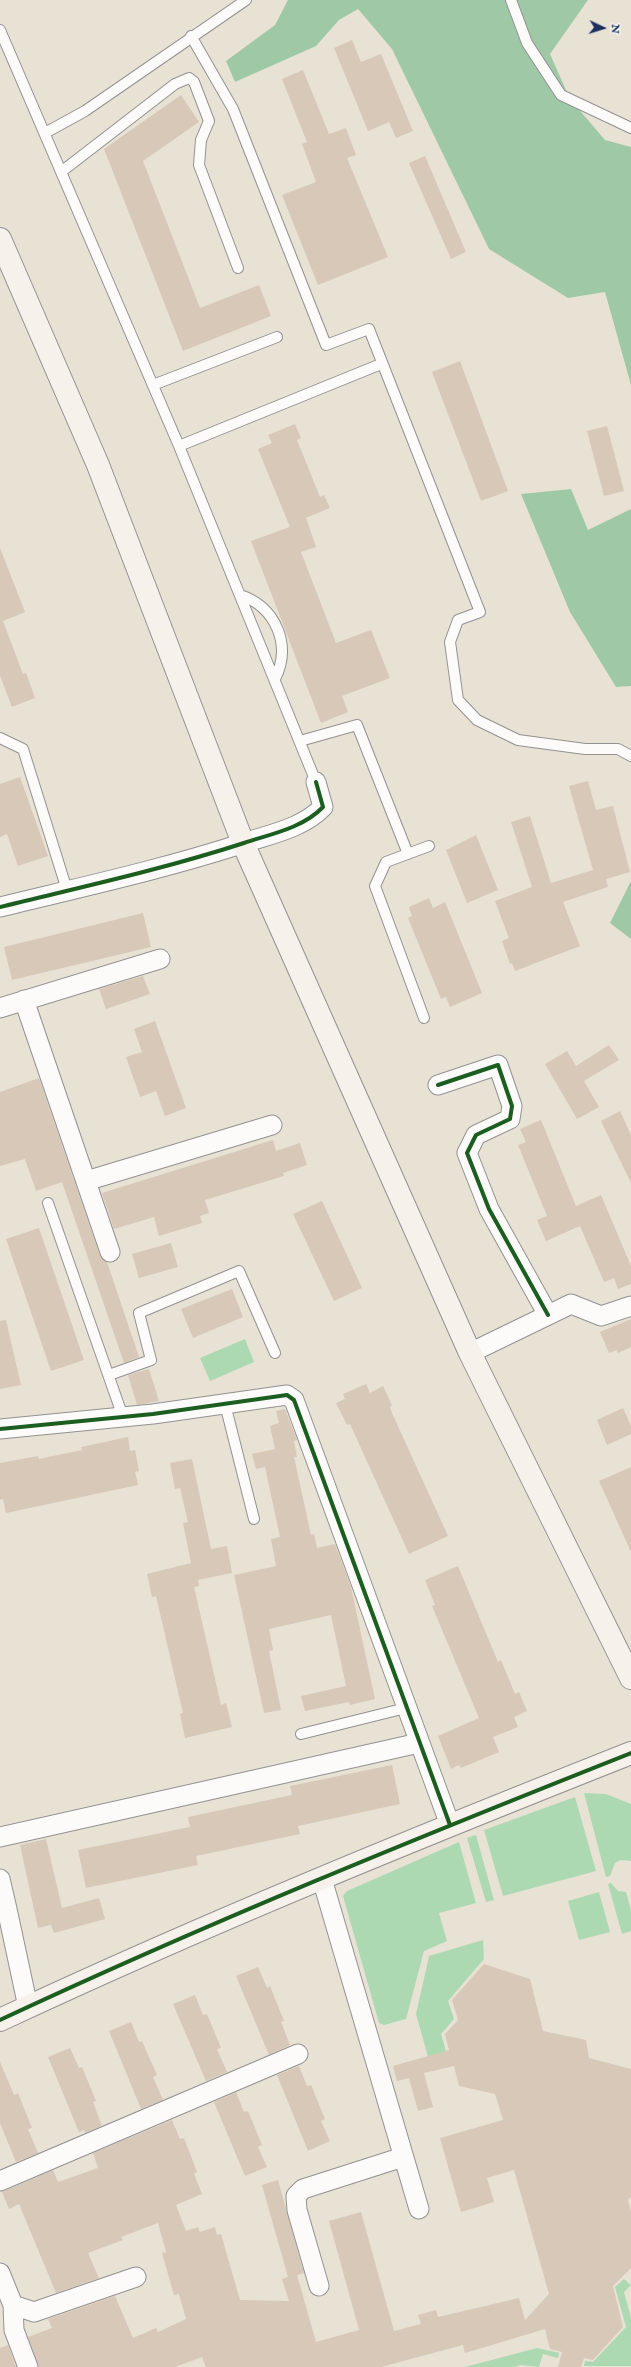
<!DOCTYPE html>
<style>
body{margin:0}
#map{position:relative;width:631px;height:2367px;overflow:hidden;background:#e8e2d4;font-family:"IM FELL English",serif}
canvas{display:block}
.north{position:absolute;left:583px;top:8px;width:40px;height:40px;-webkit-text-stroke:3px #f6f6f2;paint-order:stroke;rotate:94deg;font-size:11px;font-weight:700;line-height:16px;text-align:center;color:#1b2f5e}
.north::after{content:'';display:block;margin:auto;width:14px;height:18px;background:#1b2f5e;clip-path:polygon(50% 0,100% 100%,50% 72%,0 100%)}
</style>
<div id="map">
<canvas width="631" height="2367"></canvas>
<div class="north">N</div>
</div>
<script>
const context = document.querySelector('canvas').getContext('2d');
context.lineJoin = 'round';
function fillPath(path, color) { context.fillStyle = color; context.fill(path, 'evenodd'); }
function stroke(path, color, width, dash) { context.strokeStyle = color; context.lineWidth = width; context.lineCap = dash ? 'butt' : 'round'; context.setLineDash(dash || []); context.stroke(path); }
fillPath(new Path2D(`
 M245,1339L254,1362L210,1381L200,1358Z
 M584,1793L606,1794L631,1804V1861L621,1860L615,1863L610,1876L606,1877Z
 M575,1797L596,1871L503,1896L484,1830Z
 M476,1835L494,1900L486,1902L467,1838Z
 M459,1842L476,1903L439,1913L447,1941L424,1951L406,2019L384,2025L379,2023L343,1896L347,1891Z
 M611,1883L618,1891L626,1892L631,1910V1931L622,1934L608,1884Z
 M599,1892L610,1932L579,1940L568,1901Z
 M483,1940L484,1959L448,2001L454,2019L441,2034L447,2055L429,2060L416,2014L429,1956Z
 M624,2279L631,2285L624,2292L631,2318V2366H584L585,2361L593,2362L626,2327L615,2287Z
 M537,2348L559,2353L558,2358L543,2354L539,2367L521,2365L514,2367H465Z`), '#acd9b2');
fillPath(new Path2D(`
 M288,0H588L550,54L570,99L605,140L631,147V385L605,292L568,298L489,249L392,49L358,9L339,20L316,46L235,82L226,61L275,25Z
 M571,489L588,530L631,509V686L616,687L570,612L521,494Z
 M631,881V939L610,923Z`), '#9fc9a6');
fillPath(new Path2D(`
 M352,40L361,62L381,54L413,131L396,138L389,122L368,131L334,48Z
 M303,70L329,134L346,128L356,155L347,158L388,257L318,285L282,195L316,182L302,144L307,142L282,79Z
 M181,95L199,122L143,161L200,308L259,285L271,316L183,351L104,149Z
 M425,156L466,252L451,259L409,163Z
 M460,361L508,491L481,501L432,372Z
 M295,424L301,438L297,440L320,497L324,495L330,508L306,518L316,547L301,552L336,643L371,630L390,678L342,696L348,712L321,723L251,541L290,527L258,449L272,443L268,435Z
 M607,426L624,491L604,496L587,431Z
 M0,548L25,612L3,621L23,674L26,673L35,698L12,707L0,676Z
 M20,777L48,856L18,866L7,834L0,837V784Z
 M588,781L596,810L613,806L630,872L606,879L608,887L563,902L580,946L515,971L512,963L510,964L502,941L509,938L495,901L532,887L511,822L530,816L551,883L593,870L569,786Z
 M476,835L498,890L467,903L446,850Z
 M429,898L433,908L445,902L482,993L450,1007L446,997L441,999L408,918L412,916L409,907Z
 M143,913L151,947L12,980L4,947Z
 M143,976L150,994L106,1009L99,989Z
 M155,1021L186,1108L165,1116L156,1091L140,1097L126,1057L142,1052L134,1029Z
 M609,1045L619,1060L584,1081L599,1107L577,1119L545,1064L567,1051L576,1066Z
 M39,1078L100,1256L107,1262L139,1357L124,1363L62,1182L36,1191L25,1159L0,1166V1092Z
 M620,1111L631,1135V1183L601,1121Z
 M541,1120L576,1206L601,1195L631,1266V1284L618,1289L614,1278L604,1282L580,1226L546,1241L537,1220L547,1216L518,1145L526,1142L520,1129Z
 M273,1140L276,1151L300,1143L307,1165L283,1173L284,1176L205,1200L209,1213L200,1216L202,1223L159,1236L154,1217L114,1229L102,1193Z
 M322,1201L362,1288L334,1301L293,1214Z
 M39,1228L84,1360L51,1371L6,1239Z
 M171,1243L178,1267L139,1278L132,1254Z
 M232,1289L243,1317L193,1338L181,1309Z
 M631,1319V1347L618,1353L617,1350L609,1353L600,1332Z
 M6,1320L21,1385L0,1389V1321Z
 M149,1369L159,1401L137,1405L128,1375Z
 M366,1384L370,1393L383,1386L392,1405L390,1407L392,1413L448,1536L409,1554L350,1424L347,1425L336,1403L345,1399L343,1394Z
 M623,1408L631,1426V1434L607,1445L597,1420Z
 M285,1409L297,1440L294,1441L297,1457H294L311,1535L314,1534L317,1548L335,1544L351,1587L375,1699L350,1705L349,1702L305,1711L301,1696L346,1686L331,1615L269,1629L273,1650L269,1651L281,1710L264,1713L234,1575L276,1566L271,1539L280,1537L265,1467L256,1469L252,1454L275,1449L270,1426L279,1423L276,1411Z
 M128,1437L130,1451L135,1450L139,1471L135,1472L138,1485L6,1513L3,1499L0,1500V1463L38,1456L39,1459L82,1450L81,1447Z
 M192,1459L211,1549L227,1546L232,1573L198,1580L199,1586L194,1587L221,1705L226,1703L232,1727L185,1738L180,1714L183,1713L156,1596L152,1597L147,1574L191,1563L183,1523L188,1522L180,1488L175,1489L170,1463Z
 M631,1467V1552L599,1481Z
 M458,1566L498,1662L501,1660L515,1694L519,1692L527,1711L514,1717L518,1727L493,1737L499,1752L461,1768L459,1765L451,1769L438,1736L479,1718L432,1606L435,1605L425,1580Z
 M392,1765L400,1804L298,1826L300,1834L196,1856L198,1865L86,1888L78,1850L190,1827L188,1817L292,1795L290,1786Z
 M46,1839L62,1908L99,1898L105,1919L54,1933L51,1925L38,1928L20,1845Z
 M484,1964L530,1979L543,2031L586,2040L589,2058L631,2069V2196L628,2200L631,2212V2268L613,2286L623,2327L593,2360L584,2358L581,2367H558L562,2352L550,2349L545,2329L465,2353L463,2345L381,2367H206L202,2357L175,2367H39L28,2337L52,2328L48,2319L115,2296L133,2338L156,2328L158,2332L186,2319L179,2294L174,2295L162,2253L166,2252L158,2223L121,2237L123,2240L88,2253L99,2278L56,2293L19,2204L9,2209L2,2192L53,2170L58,2182L98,2168L93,2153L172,2120L180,2139L184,2138L197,2172L194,2174L202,2194L176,2205L186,2231L198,2227L200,2232L215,2227L217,2235L221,2234L240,2300L289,2301L282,2279L288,2277L262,2185L278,2180L304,2273L297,2275L316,2342L359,2330L329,2221L361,2212L394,2331L421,2324L418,2315L436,2310L438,2317L519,2298L525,2320L549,2294L514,2170L487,2178L494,2202L461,2212L440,2138L503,2120L495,2094L459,2086L454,2066L424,2073L433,2107L418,2111L409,2078L397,2081L393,2066L449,2050L445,2034L458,2020L452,2000Z
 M258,1967L267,1988L270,1986L284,2021L281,2022L290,2045L269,2055L236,1976Z
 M195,1995L203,2015L207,2014L221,2048L217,2049L227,2072L206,2081L173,2004Z
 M131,2022L139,2042L142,2041L157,2075L153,2077L163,2100L141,2109L109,2031Z
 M70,2048L79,2068L82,2067L96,2101L93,2102L102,2126L85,2133L84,2130L79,2132L48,2057Z
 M0,2062L14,2095L18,2093L32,2128L28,2129L38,2153L16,2162L0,2123Z
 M299,2066L307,2086L311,2085L325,2119L321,2121L330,2141L308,2151L277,2075Z
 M236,2092L244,2112L248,2111L262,2145L258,2147L267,2167L245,2176L214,2102Z
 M8,2345L16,2367H0V2348Z`), '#d8c8b7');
const lane = new Path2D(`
 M511,0L527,43L561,95L631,128
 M0,30L179,446L316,782
 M191,36L233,109L326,345L369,329L480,612L458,620L450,642L458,700L477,720L518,740L585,749H618L631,756
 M45,133L85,111L246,0
 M61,172L175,84L189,78L194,82L209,121L201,140L199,165L238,268
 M153,385L277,337
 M179,446L381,364
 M240,595C276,607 292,645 275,679
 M0,738L23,749L67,890
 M300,741L357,725L408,854
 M424,1018L375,886L386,862L429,846
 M48,1203L123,1417
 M109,1375L151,1360L139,1313L239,1271L275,1353
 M225,1404L254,1519
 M301,1734L406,1708`);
const street = new Path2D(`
 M0,907C82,887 164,869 244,843C271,834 303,828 323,807L316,782
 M24,1000L110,1252
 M0,1008L160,959
 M438,1085L498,1065L512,1106L510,1119L476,1135L467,1153L489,1209L548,1315
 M86,1181L272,1125
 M470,1353L571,1304L601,1316L631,1306
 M0,1429L153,1414L287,1395L294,1400L450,1825
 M0,1837L419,1743
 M0,1879L7,1909L0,1911
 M322,1879L419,2209
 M7,1909L28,2007
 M0,2181L298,2054
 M0,2273L13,2305L34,2312L136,2277
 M319,2286L297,2210L296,2196L303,2189L403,2157
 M13,2305L14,2330L28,2367`);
const secondary = new Path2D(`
 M0,239L98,465L243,843L470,1353L631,1678
 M0,2020C207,1923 419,1837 631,1753`);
stroke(lane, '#929293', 12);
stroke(street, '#929293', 21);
stroke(secondary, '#929293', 24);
stroke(lane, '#fcfbf9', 10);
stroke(street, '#fcfbf9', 19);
stroke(secondary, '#f6f1eb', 22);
stroke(new Path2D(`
 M0,907C82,887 164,869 244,843C271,834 303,828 323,807L316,782
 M438,1085L498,1065L512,1106L510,1119L476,1135L467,1153L489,1209L548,1315
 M0,1429L153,1414L287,1395L294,1400L450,1825
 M0,2020C207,1923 419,1837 631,1753`), '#1b5e20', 4);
</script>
